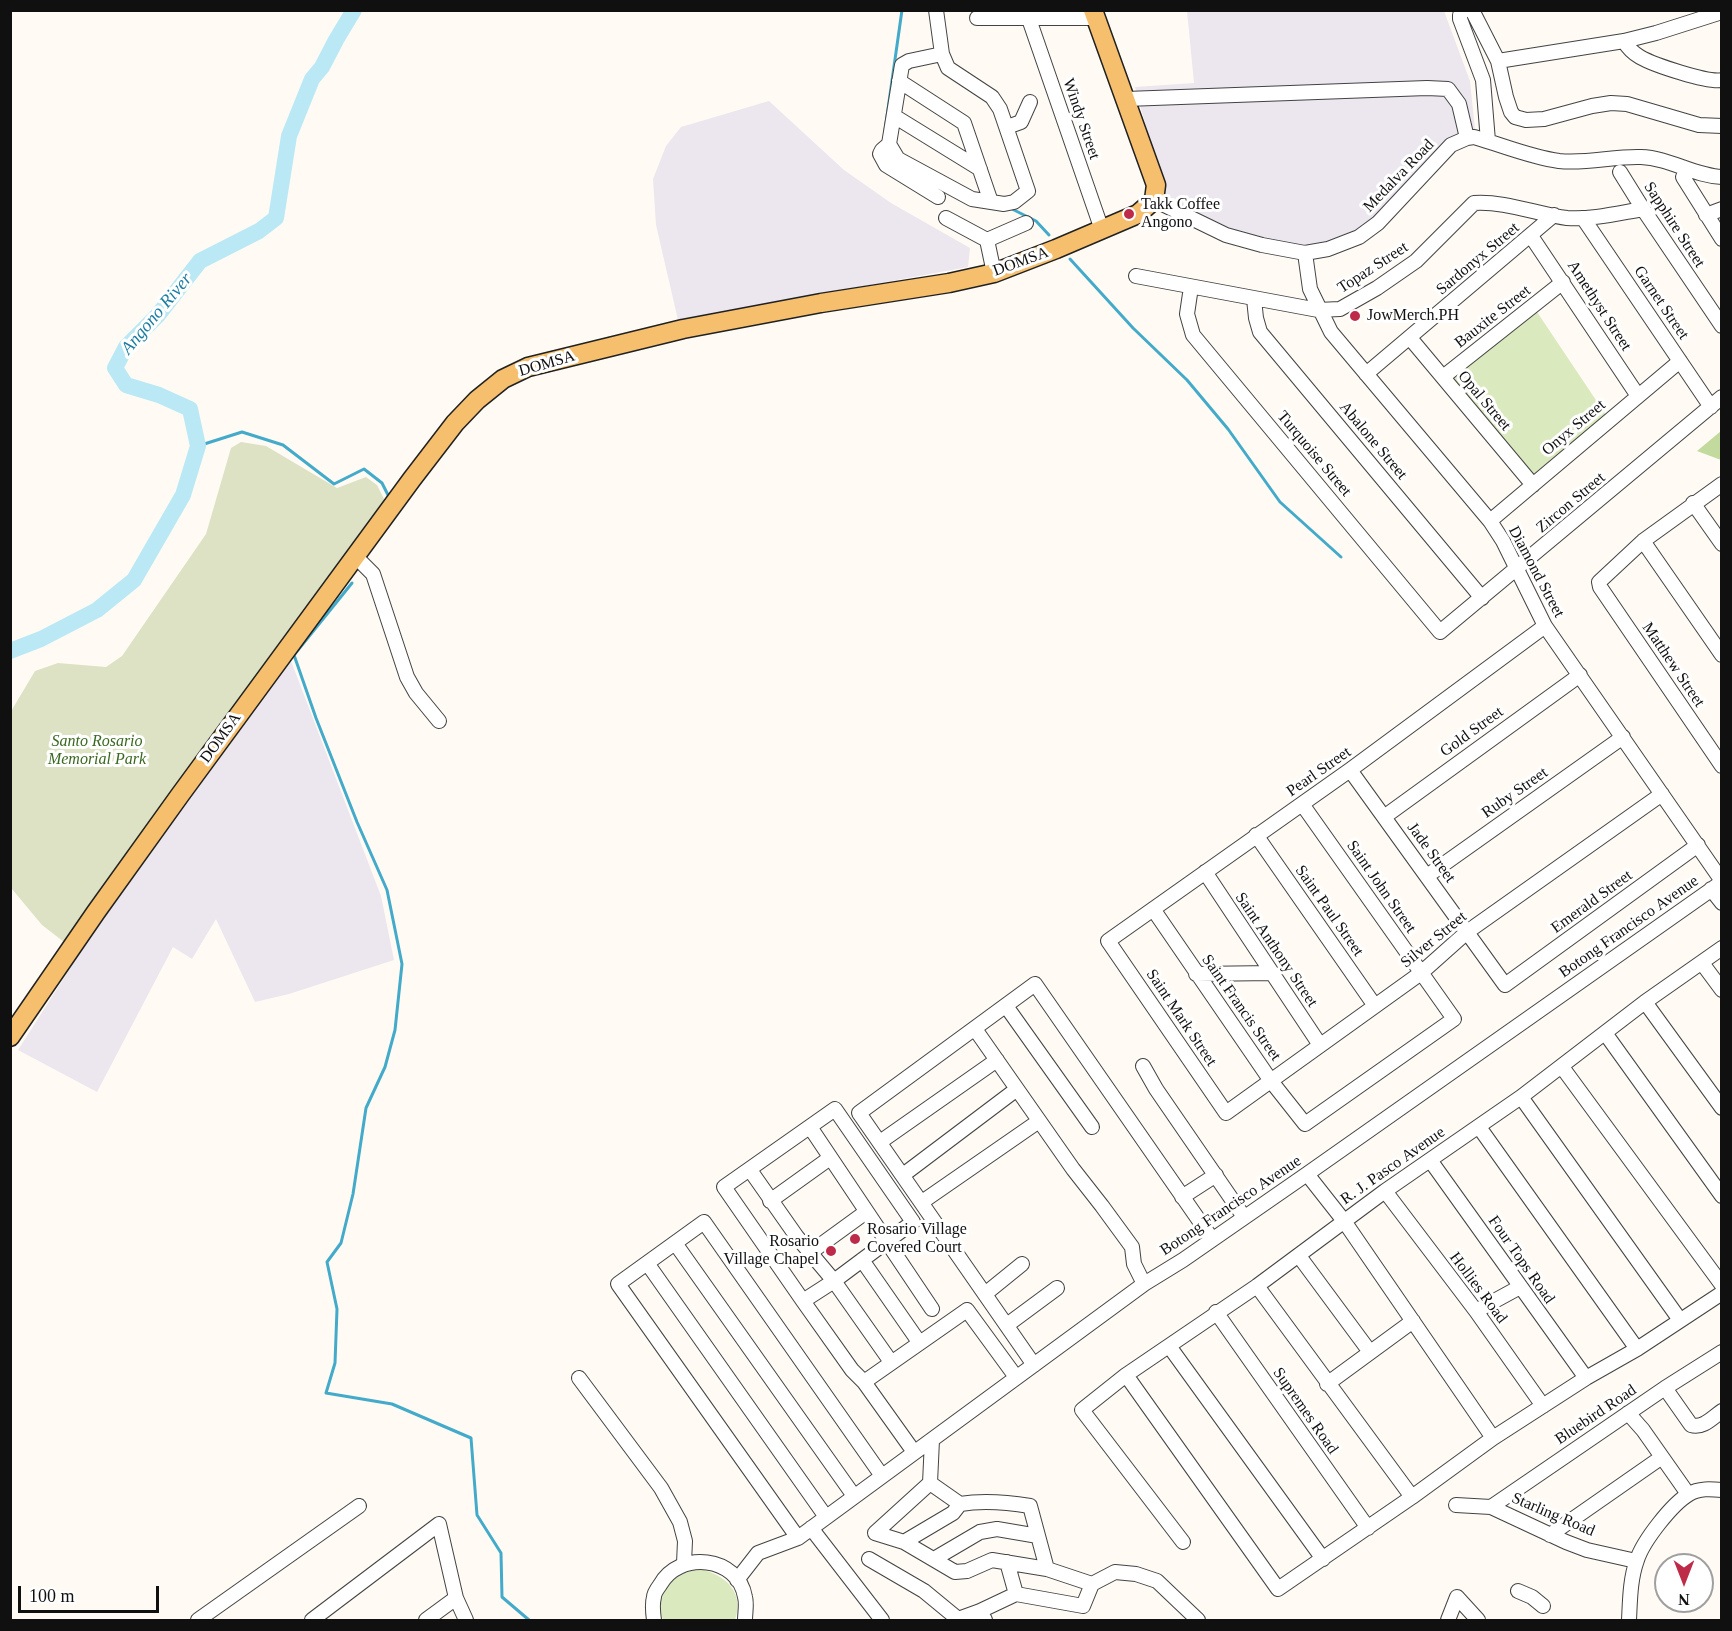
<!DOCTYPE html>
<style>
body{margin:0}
#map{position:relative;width:1732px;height:1631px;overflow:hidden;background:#fffbf4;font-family:Georgia,serif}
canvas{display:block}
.frame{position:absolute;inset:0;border:12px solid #101010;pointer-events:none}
.north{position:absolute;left:1654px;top:1553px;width:60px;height:60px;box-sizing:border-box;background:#fff;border:2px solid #9f9f9f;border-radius:50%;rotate:180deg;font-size:16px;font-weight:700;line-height:24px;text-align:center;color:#101010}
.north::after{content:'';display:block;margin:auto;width:21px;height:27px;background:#be2b49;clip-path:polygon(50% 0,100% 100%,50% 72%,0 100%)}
.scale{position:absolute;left:18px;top:1586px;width:141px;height:27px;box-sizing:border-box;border:3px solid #101010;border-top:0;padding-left:8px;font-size:18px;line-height:21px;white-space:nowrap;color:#101010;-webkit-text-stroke:4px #fff;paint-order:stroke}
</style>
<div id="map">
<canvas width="1732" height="1631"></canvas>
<div class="frame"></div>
<div class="north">N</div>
<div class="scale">100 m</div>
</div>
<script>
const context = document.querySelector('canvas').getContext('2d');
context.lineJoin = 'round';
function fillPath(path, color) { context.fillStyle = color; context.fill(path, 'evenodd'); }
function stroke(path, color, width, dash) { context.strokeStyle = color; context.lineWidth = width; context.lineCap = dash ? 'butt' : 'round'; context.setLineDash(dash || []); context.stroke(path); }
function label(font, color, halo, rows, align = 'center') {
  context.font = font + ' Georgia,serif'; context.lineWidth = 6; context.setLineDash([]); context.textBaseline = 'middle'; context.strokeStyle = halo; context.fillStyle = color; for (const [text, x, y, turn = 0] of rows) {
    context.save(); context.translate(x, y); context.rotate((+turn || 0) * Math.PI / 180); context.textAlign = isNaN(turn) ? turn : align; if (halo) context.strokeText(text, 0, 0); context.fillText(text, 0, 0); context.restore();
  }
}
fillPath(new Path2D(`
 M1187,11H1444L1470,81L1475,130L1452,137L1441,145L1377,217L1356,233L1314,247L1299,248L1223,228L1166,198L1135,87L1194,83Z
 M769,101L844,170L891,203L970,248L968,267L678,320L656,225L653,179L666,146L681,127Z
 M291,661L381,896L394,960L289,994L255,1002L216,919L192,959L173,947L97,1092L18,1050L101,920Z`), '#ece6ee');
fillPath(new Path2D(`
 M1535,309L1606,415L1530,477L1448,379Z
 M699,1569C725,1574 745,1592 735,1620H663C654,1592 672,1574 699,1569Z`), '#dbe9be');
fillPath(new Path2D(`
 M1721,431V460L1697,451Z`), '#c2da9d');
fillPath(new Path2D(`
 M241,442L266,446L337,488L366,477L377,485L385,501L64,942L42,925L12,889L10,713L35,671L58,663L106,667L122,656L206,534L231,448Z`), '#dde2c4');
stroke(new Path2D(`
 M885,130L902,10
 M1012,209L1036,221L1049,235
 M1070,259L1133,328L1187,380L1228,429L1280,502L1341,557
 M198,446L242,432L283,445L334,484L364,469L382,483L390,499
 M352,583L294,655L316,718L357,822L387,890L402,964L395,1030L385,1067L366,1108L353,1194L341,1243L327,1262L337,1309L335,1363L326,1393L392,1404L471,1438L477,1515L501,1553L502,1597L529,1620`), '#43aaca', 3);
stroke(new Path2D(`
 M10,651L41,639L97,610L134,580L183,495L198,446L190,409L159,395L126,385L115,368L126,347L158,315L200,261L259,231L276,218L289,136L312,79L322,67L336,40L354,10`), '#bae8f5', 16);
const minor = new Path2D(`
 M1464,10L1460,15V19L1483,80L1488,141
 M1472,10L1498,61L1506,97L1511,112L1515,117L1526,120L1544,119L1592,106L1611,103L1627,104L1699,125L1722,126
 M977,18H1096
 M1029,19L1102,230
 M1624,41C1628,48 1633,53 1640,57C1654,65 1708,83 1722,80
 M1498,61L1624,41L1656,33L1722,12
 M899,81L964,123L991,202
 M1126,99L1427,88L1448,89L1459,104L1467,138
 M894,116L980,169
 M1007,127L1021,122L1030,102
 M889,144L898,159L972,199L1004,204L1014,202L1028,191L1000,109L992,97L948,68L942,54L936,10
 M889,144L902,65L909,61L942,54
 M889,144L882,150L880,154L886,165L938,197
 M1620,172L1643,209L1722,326
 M1683,177L1722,239
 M1154,200L1226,235L1262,245L1305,253L1328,249L1359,237L1378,223L1451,145L1467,138L1474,137C1502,145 1530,157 1559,161C1587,164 1614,156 1641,157C1670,158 1694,176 1722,177
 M1706,215L1722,209
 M946,218L987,240L994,273
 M1583,218L1711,407
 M1531,236L1638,396
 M987,240L1026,223
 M1305,253L1310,289L1331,332L1490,521L1503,541L1545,626L1722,881
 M1136,276L1318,310L1340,309L1377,288L1416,261L1474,203C1506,201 1536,214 1567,218C1591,220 1619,213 1643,209
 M1191,287L1187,314L1193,335L1440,632L1722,397
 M1254,299L1256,318L1260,332L1482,598
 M1410,338L1533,485
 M1366,374L1554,215
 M1443,377L1563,282
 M1722,484L1643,541L1599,582L1600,587L1722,766
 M1693,503L1722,544
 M1490,521L1680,361
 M1643,541L1722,655
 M356,557L373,574L407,677L416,693L439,721
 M1545,626L1350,770L1108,941L1226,1113L1421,973L1467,932L1662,794
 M1350,770L1505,985L1698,845
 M1384,817L1580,675
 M1256,835L1375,1006
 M1205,872L1320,1045
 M1427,876L1623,737
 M1711,889L1722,903
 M1153,909L1271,1081L1305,1124L1454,1019L1302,804
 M1702,963L1722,990
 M1196,974L1272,973
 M1645,1002L1722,1108
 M1006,1006L1092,1127
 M975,1029L1073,1169L1102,1206L1132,1247L1134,1264L1144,1284
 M1605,1033L1722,1196
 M1143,1066L1156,1089L1244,1217
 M1562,1067L1722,1285
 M1521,1097L1680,1320
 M810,1127L932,1309
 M1479,1127L1637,1349
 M880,1142L997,1060
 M1430,1160L1586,1378
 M750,1170L797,1237L834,1281L891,1362
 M1307,1174L1344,1221L1493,1438
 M903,1175L1017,1089
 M1385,1191L1476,1311L1543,1406
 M1182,1197L1216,1175
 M770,1201L830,1158
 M922,1202L1039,1121
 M675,1243L854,1496
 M811,1252L866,1212
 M1299,1256L1370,1352
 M862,1260L919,1342
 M647,1263L826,1517
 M1257,1286L1412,1497
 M985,1294L1022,1264
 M803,1301L834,1281L913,1222L835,1109L724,1187L803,1301L852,1370L864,1382L914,1452
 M1476,1311L1520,1287
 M1216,1312L1368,1528
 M1007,1325L1057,1288
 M1169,1346L1323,1559
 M1034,1365L859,1113L1035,984L1212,1239
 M1126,1375L1278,1589L1412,1497L1493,1438L1586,1378L1637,1349L1722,1293
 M579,1378L661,1488L680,1522L685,1541L684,1563
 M864,1382L967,1310L1016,1377
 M1327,1384L1413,1321
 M1665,1388L1691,1425C1703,1429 1713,1417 1722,1411
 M1628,1413L1643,1430L1688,1494
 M932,1440L930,1483L960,1504C984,1500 1006,1502 1030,1506L1047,1569L1092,1584
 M930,1483L875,1533L904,1542L955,1572L967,1571L992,1560L1047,1569
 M1456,1505L1491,1507L1566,1542L1587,1550L1636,1561
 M1491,1507L1665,1388L1722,1352
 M811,1528L882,1620
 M1550,1535L1662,1457
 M798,1538L618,1284L704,1222L882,1476
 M904,1542L953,1513L960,1504
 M1183,1542L1082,1410L1126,1375L1257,1286L1385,1191L1521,1097L1645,1002L1722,948
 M869,1559L924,1591L958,1619L980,1611
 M934,1559L980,1532L997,1529L1038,1536
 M1007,1562L1016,1594
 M737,1580L758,1553L798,1538L1144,1284L1183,1260L1307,1174L1722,882
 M1518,1591L1532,1597L1543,1606
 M198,1620L359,1506
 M312,1620L439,1524L456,1598L466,1620
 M426,1620L456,1598
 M654,1620C653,1613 652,1604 654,1597C654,1593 657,1589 660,1585C679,1550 738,1556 745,1597C747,1604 745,1613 745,1620
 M985,1620L980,1611L1016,1594L1083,1606L1092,1584L1115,1572L1136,1574L1157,1581L1198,1620
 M1448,1620L1457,1597L1478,1620
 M1629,1620C1630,1601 1630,1579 1637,1560C1643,1541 1672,1504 1689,1494C1699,1488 1711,1489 1722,1490`);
const major = new Path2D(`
 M10,1037L96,912L180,795L412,479L455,423L477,400L503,379L528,367L683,329L821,303L949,283L994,273L1056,249L1138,214L1154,200L1156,185L1093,10`);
stroke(minor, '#434343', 16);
stroke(major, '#212121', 21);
stroke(minor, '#fff', 14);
stroke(major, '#f5bf6e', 18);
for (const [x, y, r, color] of [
 [1129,214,6,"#be2b49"],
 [1355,316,6,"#be2b49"],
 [855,1239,6,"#be2b49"],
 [831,1251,6,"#be2b49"]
]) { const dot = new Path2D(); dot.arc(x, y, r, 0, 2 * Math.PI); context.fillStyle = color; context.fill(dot); stroke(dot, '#fff', 2); }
label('16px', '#101010', '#fff', [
 ["Windy Street",1081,119,71],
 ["Medalva Road",1399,176,-46],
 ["Sapphire Street",1674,225,57],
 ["Sardonyx Street",1478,259,-40],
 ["DOMSA",1021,262,-20],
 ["Topaz Street",1373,268,-33],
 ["Garnet Street",1661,303,56],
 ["Amethyst Street",1599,306,57],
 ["Bauxite Street",1493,317,-38],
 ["DOMSA",547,364,-16],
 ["Opal Street",1484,401,50],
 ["Onyx Street",1574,428,-40],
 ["Abalone Street",1373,441,50],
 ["Turquoise Street",1314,454,50],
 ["Zircon Street",1571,503,-40],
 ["Diamond Street",1536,572,62],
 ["Matthew Street",1673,665,56],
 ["Gold Street",1472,732,-36],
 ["DOMSA",221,738,-54],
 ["Pearl Street",1319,772,-35],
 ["Ruby Street",1515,793,-35],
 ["Jade Street",1431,853,54],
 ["Saint John Street",1381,887,55],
 ["Emerald Street",1592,902,-36],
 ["Saint Paul Street",1329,911,55],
 ["Botong Francisco Avenue",1629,927,-35],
 ["Silver Street",1434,940,-39],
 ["Saint Anthony Street",1276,950,56],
 ["Saint Francis Street",1241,1008,55],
 ["Saint Mark Street",1181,1018,56],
 ["R. J. Pasco Avenue",1393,1166,-35],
 ["Botong Francisco Avenue",1231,1206,-34],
 ["Four Tops Road",1521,1260,55],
 ["Hollies Road",1478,1288,53],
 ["Supremes Road",1305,1411,55],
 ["Bluebird Road",1596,1415,-34],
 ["Starling Road",1553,1515,23]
]);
label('16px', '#101010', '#fff', [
 ["Takk Coffee",1141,205],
 ["Angono",1141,223],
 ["JowMerch.PH",1367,316],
 ["Rosario Village",867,1230],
 ["Covered Court",867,1248],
 ["Rosario",819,1242,"right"],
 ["Village Chapel",819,1260,"right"]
], 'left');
label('italic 16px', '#3b6821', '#fff', [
 ["Santo Rosario",97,742],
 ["Memorial Park",97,760]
]);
label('italic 18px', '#1b7ca1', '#fff', [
 ["Angono River",157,314,-50]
]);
</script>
